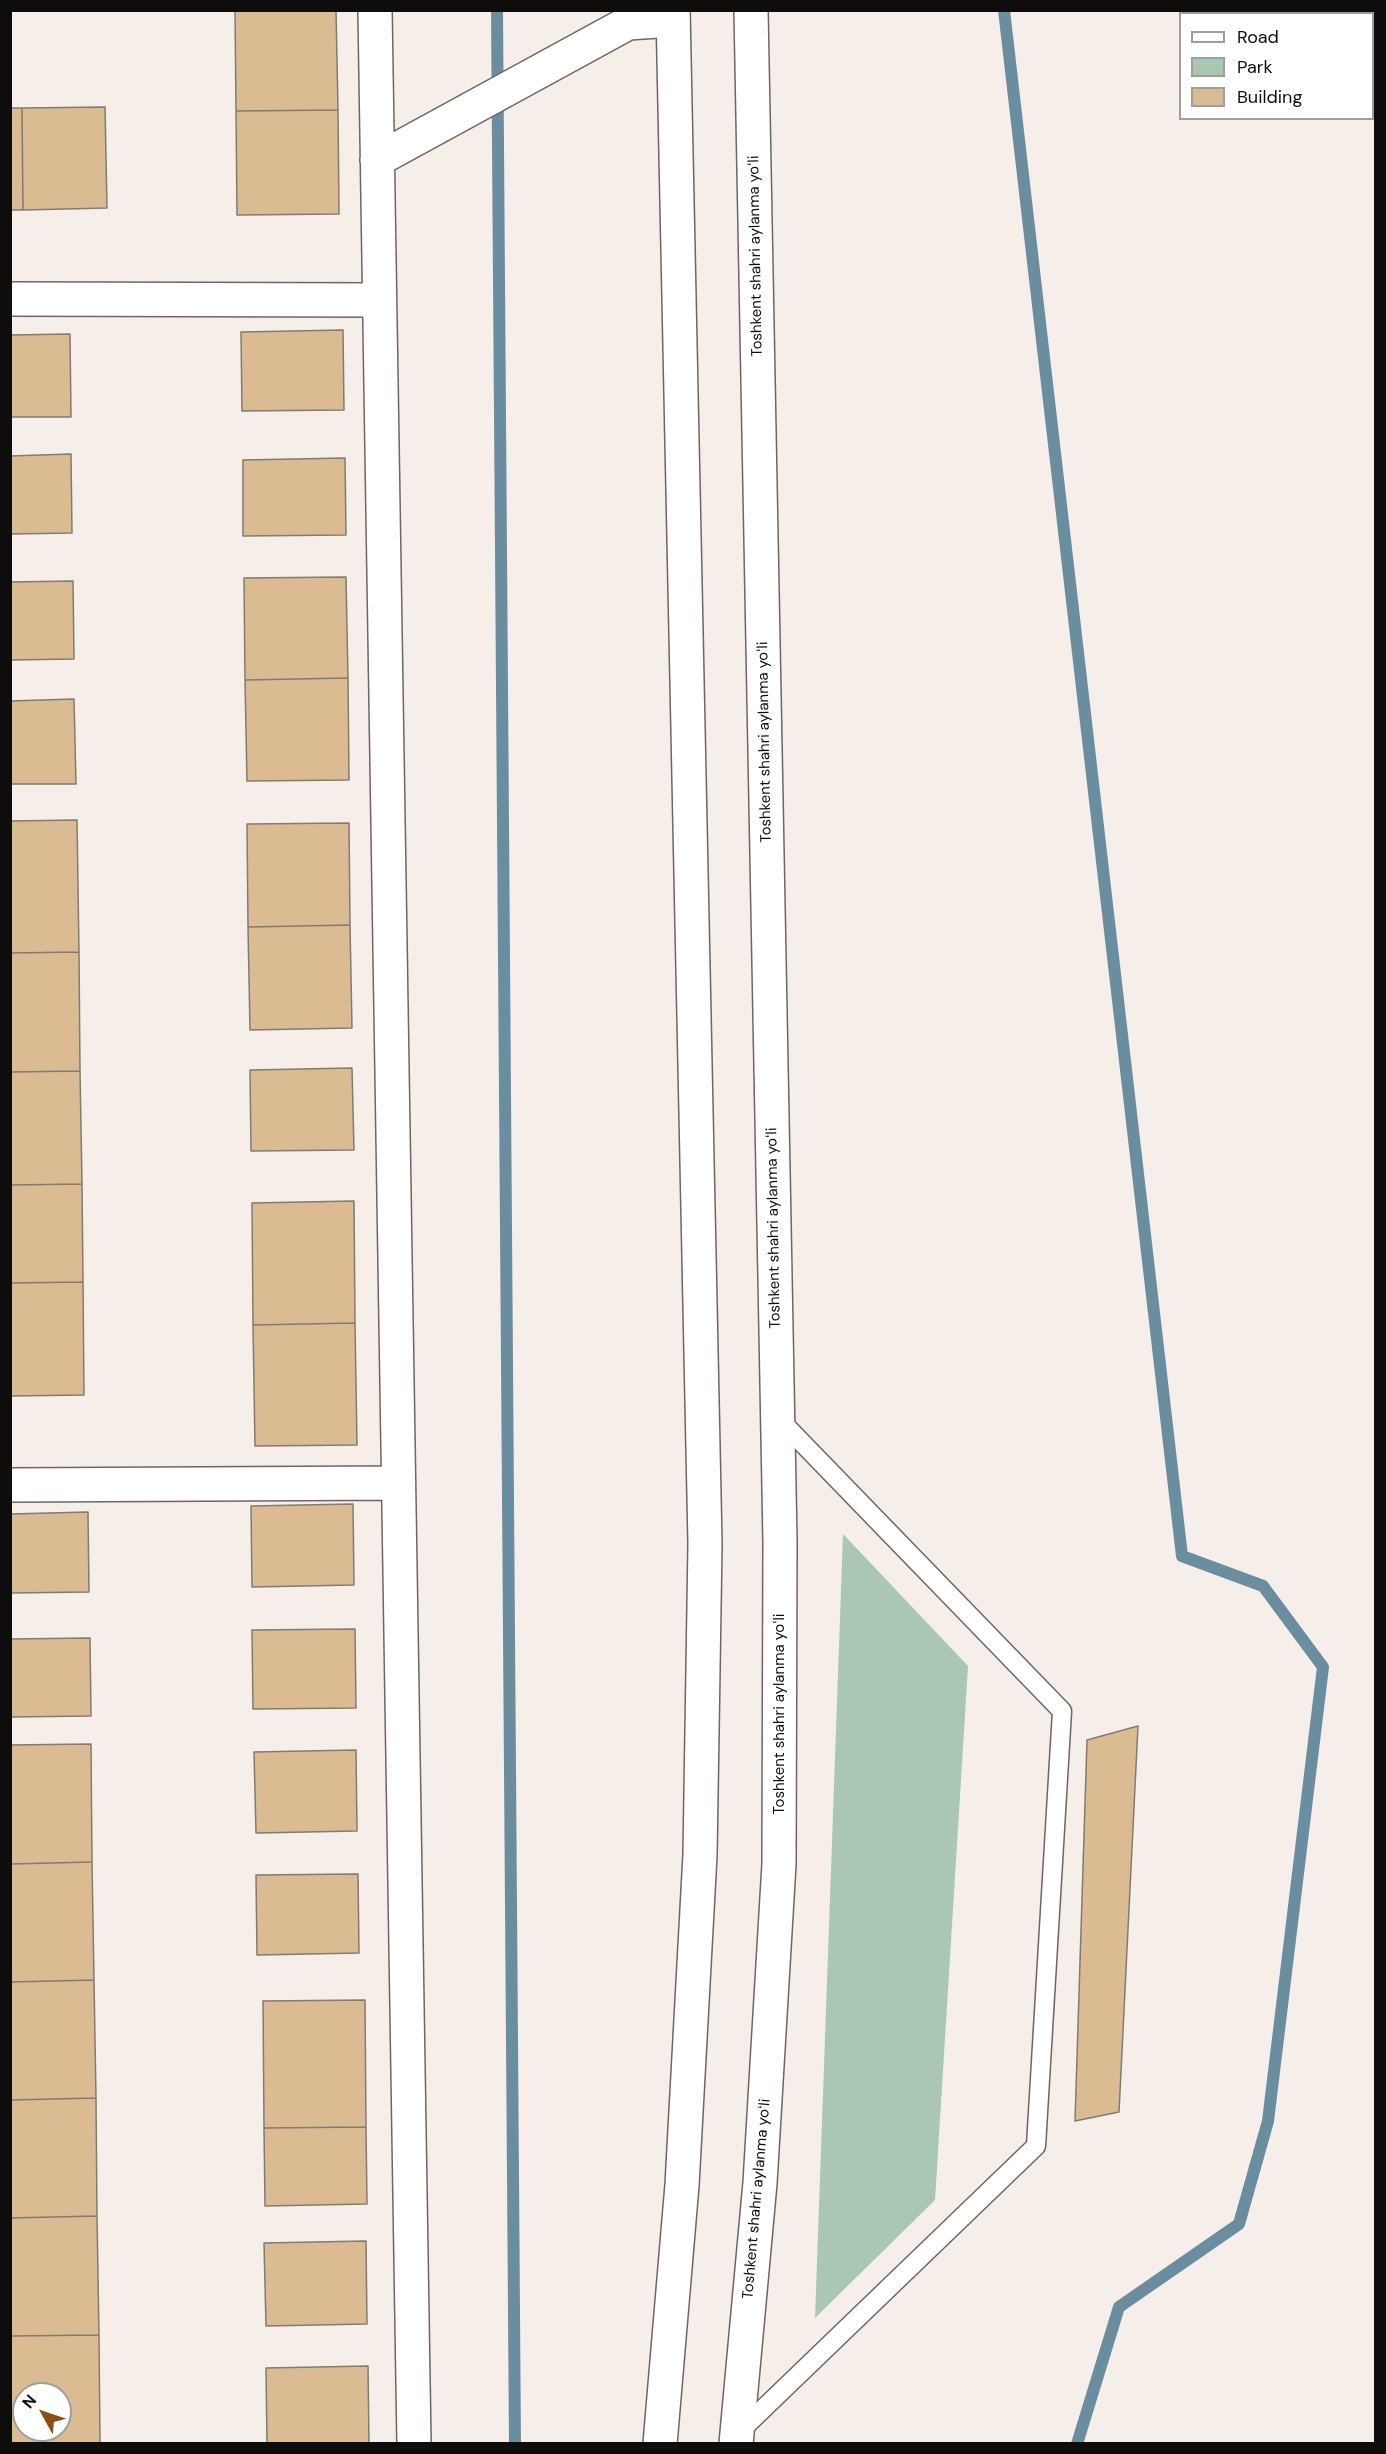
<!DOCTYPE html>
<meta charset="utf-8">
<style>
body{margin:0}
#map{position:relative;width:1386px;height:2454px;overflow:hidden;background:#f6eee9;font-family:"DM Sans",sans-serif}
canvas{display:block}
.frame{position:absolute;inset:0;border:12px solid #0f0d0b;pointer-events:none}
.legend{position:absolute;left:1179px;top:12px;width:195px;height:108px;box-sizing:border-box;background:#fff;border:2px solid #9f9e9d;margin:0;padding:8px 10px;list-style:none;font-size:18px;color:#0f0d0b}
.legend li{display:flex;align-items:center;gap:12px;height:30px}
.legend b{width:30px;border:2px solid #9f9e9d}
.north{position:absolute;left:12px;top:2382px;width:60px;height:60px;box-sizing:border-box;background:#fff;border:2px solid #9f9e9d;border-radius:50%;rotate:310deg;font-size:16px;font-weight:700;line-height:24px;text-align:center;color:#0f0d0b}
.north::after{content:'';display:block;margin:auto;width:21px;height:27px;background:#8c4c16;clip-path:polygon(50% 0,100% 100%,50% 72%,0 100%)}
</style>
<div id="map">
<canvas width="1386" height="2454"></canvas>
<div class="frame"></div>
<ul class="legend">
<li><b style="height:8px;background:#fff"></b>Road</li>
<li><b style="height:16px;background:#a9c7b3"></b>Park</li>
<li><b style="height:16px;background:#dbbb92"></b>Building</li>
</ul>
<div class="north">N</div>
</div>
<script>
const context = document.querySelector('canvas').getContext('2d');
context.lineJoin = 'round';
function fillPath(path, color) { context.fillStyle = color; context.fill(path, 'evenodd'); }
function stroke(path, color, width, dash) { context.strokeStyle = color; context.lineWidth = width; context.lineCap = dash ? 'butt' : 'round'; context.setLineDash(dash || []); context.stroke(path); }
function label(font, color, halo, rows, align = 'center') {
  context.font = font + ' "DM Sans",sans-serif'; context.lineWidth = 6; context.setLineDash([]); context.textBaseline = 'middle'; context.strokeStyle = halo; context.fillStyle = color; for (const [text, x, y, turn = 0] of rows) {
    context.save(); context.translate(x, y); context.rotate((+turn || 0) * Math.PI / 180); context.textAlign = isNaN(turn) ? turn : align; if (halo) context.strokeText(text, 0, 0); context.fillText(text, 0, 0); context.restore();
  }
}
fillPath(new Path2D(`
 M843,1534L968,1666L935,2200L815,2318Z`), '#a9c7b3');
stroke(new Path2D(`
 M497,10L515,2444
 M1004,10L1182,1556L1263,1586L1323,1667L1268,2121L1239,2224L1119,2307L1077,2444`), '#6b8da0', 12);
const building = new Path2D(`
 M235,10H336L338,110L236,111Z
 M105,107L107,208L23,210L22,108Z
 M10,108H22L23,210H10Z
 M338,110L339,214L237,215L236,111Z
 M343,330L344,410L242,411L241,332Z
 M70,334L71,417H10V335Z
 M71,454L72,533L10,534V456Z
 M345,458L346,535L243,536V460Z
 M346,577L348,678L245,680L244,578Z
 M73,581L74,659L10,660V582Z
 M348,678L349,780L247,781L245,680Z
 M74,699L76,784H10V701Z
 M77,820L79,952L10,953V821Z
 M349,823L350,925L248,927L247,824Z
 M350,925L352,1028L250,1030L248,927Z
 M79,952L80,1071L10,1072V953Z
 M352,1068L354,1150L251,1151L250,1070Z
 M80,1071L82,1184L10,1185V1072Z
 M82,1184L83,1282L10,1283V1185Z
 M354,1201L355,1323L253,1325L252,1203Z
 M83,1282L84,1395L10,1396V1283Z
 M355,1323L357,1445L255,1446L253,1325Z
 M353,1504L354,1585L252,1587L251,1506Z
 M88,1512L89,1592L10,1593V1514Z
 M355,1629L356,1708L253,1709L252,1630Z
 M90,1638L91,1716L10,1717V1639Z
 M1138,1726L1119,2112L1075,2121L1087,1740Z
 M91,1744L92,1862L10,1864V1745Z
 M356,1750L357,1831L256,1833L254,1752Z
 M92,1862L94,1980L10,1982V1864Z
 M358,1874L359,1953L257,1955L256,1875Z
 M94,1980L96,2098L10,2100V1982Z
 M365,2000L366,2127L264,2128L263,2001Z
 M96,2098L97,2216L10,2218V2100Z
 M366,2127L367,2204L265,2206L264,2128Z
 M97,2216L99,2335L10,2336V2218Z
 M366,2241L367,2324L266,2326L264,2243Z
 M99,2335L100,2444H10V2336ZM24,2394H60V2430H24Z
 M368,2366L369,2444H267L266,2368Z`);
fillPath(building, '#dbbb92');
stroke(building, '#807b75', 1.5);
const service = new Path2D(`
 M738,2433L1036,2146L1062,1711L779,1419`);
const minor = new Path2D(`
 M375,10L414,2444
 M377,160L628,23L673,20
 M10,299L379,300
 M10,1485L398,1483`);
const trunk = new Path2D(`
 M660,2444L682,2185L700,1855L705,1544L673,10
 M736,2444L760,2183L779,1864L780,1541L751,10`);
stroke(service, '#6d6662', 21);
stroke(minor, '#6d6662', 36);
stroke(trunk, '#6d6662', 36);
stroke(service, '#fff', 18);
stroke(minor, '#fff', 33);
stroke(trunk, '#fff', 33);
label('15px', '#0f0d0b', '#fff', [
 ["Toshkent shahri aylanma yoʻli",756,256,-91],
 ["Toshkent shahri aylanma yoʻli",765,742,-91],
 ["Toshkent shahri aylanma yoʻli",774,1228,-91],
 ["Toshkent shahri aylanma yoʻli",780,1714,-90],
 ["Toshkent shahri aylanma yoʻli",757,2199,-85]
]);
</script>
